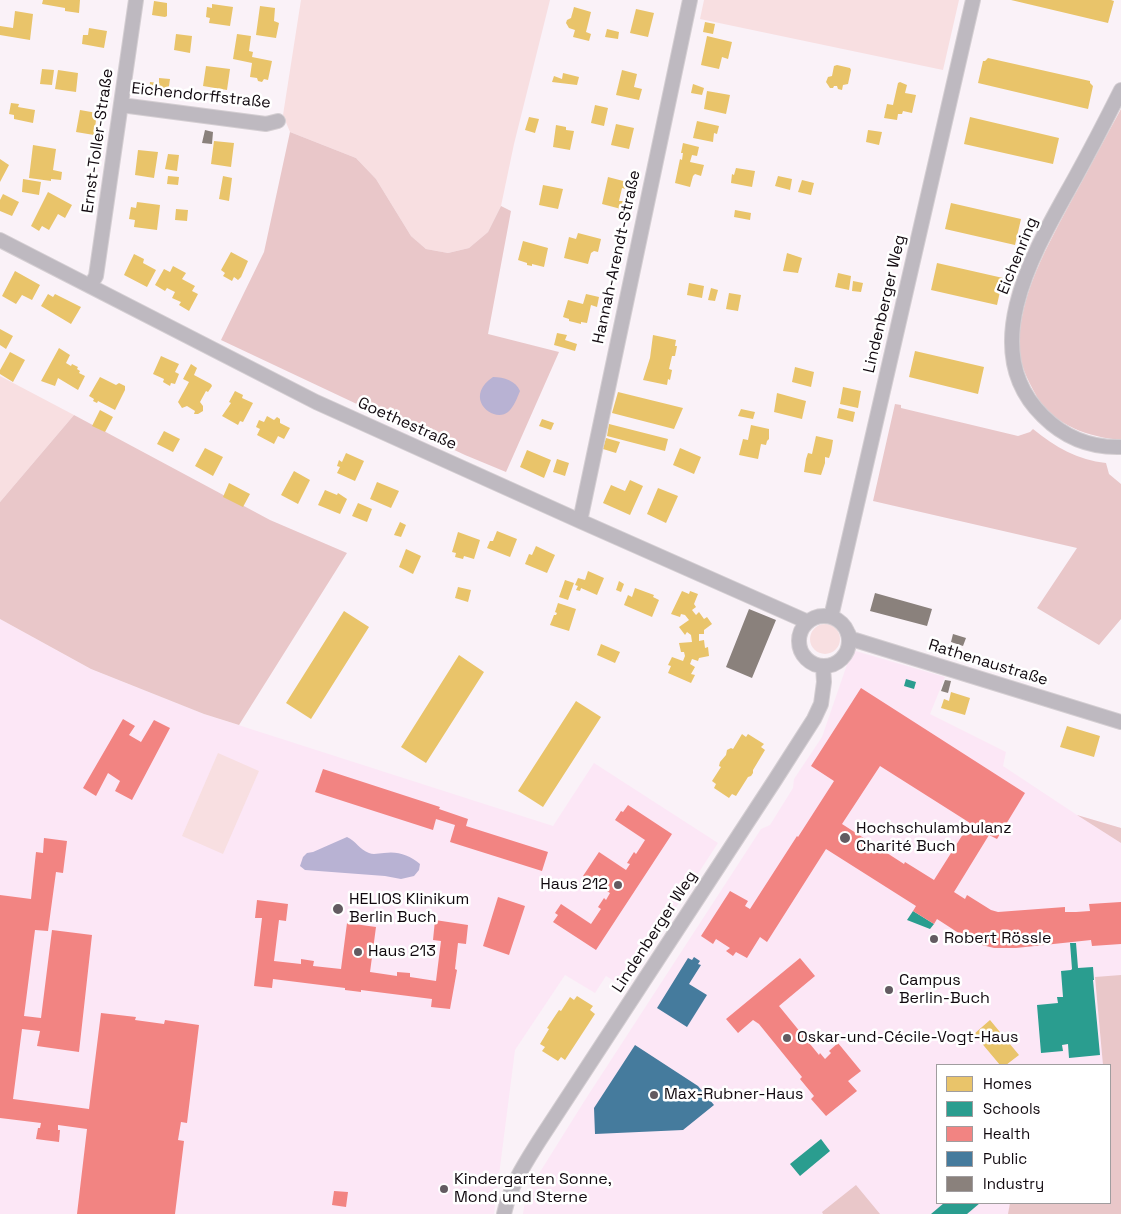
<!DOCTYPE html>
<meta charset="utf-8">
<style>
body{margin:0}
#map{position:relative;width:1121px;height:1214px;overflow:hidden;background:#faf2f8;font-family:"Space Grotesk",sans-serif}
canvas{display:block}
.legend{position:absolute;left:936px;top:1064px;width:175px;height:140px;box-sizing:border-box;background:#fff;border:1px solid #a09d9f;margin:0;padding:6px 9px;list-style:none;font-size:15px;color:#11090f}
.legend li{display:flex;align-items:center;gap:10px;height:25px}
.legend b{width:25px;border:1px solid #a09d9f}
</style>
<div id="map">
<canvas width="1121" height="1214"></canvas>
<ul class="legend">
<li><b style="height:14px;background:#e9c46a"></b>Homes</li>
<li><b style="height:14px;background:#2a9d8f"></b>Schools</li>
<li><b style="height:14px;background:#f28482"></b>Health</li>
<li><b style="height:14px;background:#457b9d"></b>Public</li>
<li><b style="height:14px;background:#8a817c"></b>Industry</li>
</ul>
</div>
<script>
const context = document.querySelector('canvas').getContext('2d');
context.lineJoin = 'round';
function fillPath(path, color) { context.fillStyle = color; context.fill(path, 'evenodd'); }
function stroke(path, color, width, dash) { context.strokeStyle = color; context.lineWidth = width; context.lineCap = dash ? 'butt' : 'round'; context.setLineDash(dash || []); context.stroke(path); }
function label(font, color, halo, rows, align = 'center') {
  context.font = font + ' "Space Grotesk",sans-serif'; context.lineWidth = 5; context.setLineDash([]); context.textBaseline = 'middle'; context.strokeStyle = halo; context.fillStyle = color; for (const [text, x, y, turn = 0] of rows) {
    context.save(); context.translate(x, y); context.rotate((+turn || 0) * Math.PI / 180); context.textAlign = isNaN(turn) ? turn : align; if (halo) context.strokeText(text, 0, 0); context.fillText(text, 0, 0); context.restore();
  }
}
fillPath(new Path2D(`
 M0,619L91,669L204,714L553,826L594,763L718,843L624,987L606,976L595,993L565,975L515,1050L494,1214H0Z
 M852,650L945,677L930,714L1006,752L1003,766L1077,815L1121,828V1214H523L525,1201L530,1188L585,1100L761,829L770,825L793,788L794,779L822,737ZM937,1065H1110V1203H937Z`), '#fce7f6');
fillPath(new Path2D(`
 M301,0H550L514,144L501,206L488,232L469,248L448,253L426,249L411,236L376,179L356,158L290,132L283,115Z
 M704,0H959L943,70L700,19Z
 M0,376L74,415L0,502Z
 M810 639a15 15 0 1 1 30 0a15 15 0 1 1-30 0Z
 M218,753L259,771L223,854L182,836Z`), '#f8dfe1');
fillPath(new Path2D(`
 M1121,109V440C1089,437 1055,426 1037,397C1030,384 1022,370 1020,355C1014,302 1050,241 1074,196C1090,167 1105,138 1121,109Z
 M290,132L356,158L376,179L411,236L426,249L448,253L469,248L488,232L501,206L511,211L488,334L559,352L506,472L465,455L221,340L264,252Z
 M895,404L901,405V408L1018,436L1030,432L1033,429C1055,447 1078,460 1106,463L1109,474L1121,484V619L1099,645L1037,608L1077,548L873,501Z
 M74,415L270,520L347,553L239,725L204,714L91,669L0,619V502Z
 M1077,815L1121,828V843Z
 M1121,975V1214H1008L1010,1203H1110V1065H1103L1095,977Z
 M856,1185L880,1214H823L822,1212Z`), '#e9c7c9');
fillPath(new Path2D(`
 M493,377C504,377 516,381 520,391C517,398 514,407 508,412C494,424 462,398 493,377Z
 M347,837C356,841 360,850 369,853C374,855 379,853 384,853C398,851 409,855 420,864L419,870L414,876L401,879L385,876L305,870L300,866L303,857L307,853L313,852Z`), '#b8b2d3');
fillPath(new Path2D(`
 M43,0H80L79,13L65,11V8L42,4Z
 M1011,0H1111L1114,1L1108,23Z
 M154,1L167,3V16L165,17L152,15Z
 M212,4L233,7L230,26L209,23L210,18L206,17L207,7L212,8Z
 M260,6L275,8L274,21L279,23L276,38L256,35Z
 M574,7L591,12L586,32L591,34L589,41L573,37L575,30L569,28L566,23L567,20L571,18Z
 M636,9L654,13L648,37L630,33Z
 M15,11L33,14L30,40L0,35V26L13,28Z
 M705,22L715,24L713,34L703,32Z
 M89,28L107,31L104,48L82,44L83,35H88Z
 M607,29L619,32L618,39L605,37Z
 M176,34L192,36L190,53L174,50Z
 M237,34L251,36L249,51L253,52L252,57L272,61L268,80L264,79L262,82L258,81L257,78L250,77L252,63L233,59Z
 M707,36L732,42L728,59L722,57L719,69L701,65Z
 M988,58L1090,81V83L1093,86L1088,109L978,83L983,61H985Z
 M837,65L850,68L851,70L848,84L843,85L842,90L838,89L837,86H834L833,88H830L826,82L828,77L832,76L834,66Z
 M206,66L230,69L227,90L203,86Z
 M42,69L54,70L52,85L40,84Z
 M58,70L78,73L76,92L55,89Z
 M622,70L637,74L634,87L642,89L639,100L616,95Z
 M563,73L579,77L577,85L552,82L554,76L562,79Z
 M159,78L170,79L168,93L149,91L150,82L159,83Z
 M900,82L907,85L905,93L916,95L912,113L903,111L902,114H898L897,120L884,118L887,104L893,105L898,83Z
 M693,84L704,88L702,95L691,93Z
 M707,91L730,95L726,114L704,109Z
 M11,103L19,104L18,107L35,110L33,123L14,119V115L9,114Z
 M595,105L608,108L604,126L591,123Z
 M80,110L97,113L94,135L76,132Z
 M529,117L539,119L535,133L525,130Z
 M970,117L1059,138L1053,164L964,144Z
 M697,121L719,126L717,134L714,133L713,142L693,138Z
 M616,124L634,128L629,149L611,145Z
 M556,125L566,127V130L574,131L570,150L553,147Z
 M868,130L882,132L879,145L866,142Z
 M214,141L234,143L231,167L211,164Z
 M683,143L699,147L697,156L692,155L690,162L704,165L701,176L695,174L693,176L690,187L675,183L680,159L682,160L683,153H681Z
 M33,145L56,149L53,170L62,172L61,180L51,179V181L29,178Z
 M138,150L158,152L154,178L135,175Z
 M168,154L179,155L177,171L165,169Z
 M0,159L9,165L0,182Z
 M736,168L755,171L752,187L731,183L732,174L734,175Z
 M168,176L179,177L178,185L167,184Z
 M223,176L232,178L229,201L219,199Z
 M778,176L792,179L790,190L775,186Z
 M608,177L627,182L626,189L622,188L619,201H623L621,209L602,204Z
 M23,179L41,182L39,195L22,192Z
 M802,180L814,183L811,195L798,192Z
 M543,185L563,189L558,209L539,205Z
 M48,192L72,205L65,218L58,214L49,230L42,226L39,231L31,226Z
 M3,194L19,202L12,216L0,211V200Z
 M137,202L160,205L157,230L134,227L135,220L129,219L131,207L136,208Z
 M951,203L1021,219L1015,245L945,229Z
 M176,209L188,210L187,221L175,220Z
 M735,210L751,213L750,220L734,217Z
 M578,233L601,239L598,252L594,251L591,253L588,264L564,258L569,237L576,239Z
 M523,241L548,248L544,267L532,264V266L527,265V263L518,260Z
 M231,252L248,261L241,277L238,280L234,277L232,281L223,276L225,273L221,270Z
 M787,253L802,258L798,273L783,271Z
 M134,254L144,259L143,263L156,270L147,287L124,275Z
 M937,263L1003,278L997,305L931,290Z
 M173,266L186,273L182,279L195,286L192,291L198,294L189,311L179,305L181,302L172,298L175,292L167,288L165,291L155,285L164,269L170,272Z
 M15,271L40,285L32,300L22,295L16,304L2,296Z
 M838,273L851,276L849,290L835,287Z
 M853,281L863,283L861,292L852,291Z
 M689,283L704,286L702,298L687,295Z
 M711,288L718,290L715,301L708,300Z
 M729,293L741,295L738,311L726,309Z
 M48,294L53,297L55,294L81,307L71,324L41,306Z
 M586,294L599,297L597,307L591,305L587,323L581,322V324L569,321V319L563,317L568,300L583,304Z
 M0,329L13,336L6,349L0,345Z
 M557,333L567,335L565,340L577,344L575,351L554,345Z
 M653,335L676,340L675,346H677L675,356H672L669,369L672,370L670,380L668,379L667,385L643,380L650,358Z
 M59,348L70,355L66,363L71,366L72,364L78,367L77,369L80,371L79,373L85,376L78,390L58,378L55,386L41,381Z
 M915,351L984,367L978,394L909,377Z
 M10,352L25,360L13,382L0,374V370Z
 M161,356L179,364L175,372L179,374L175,384L171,383L170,386L163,382L164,379L153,374Z
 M191,364L197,368L194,375L211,384L212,386L208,392L206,391L200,402L203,406V411L198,414H194L195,411L187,406L182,408L178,402L189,382L183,379Z
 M795,367L814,372L811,387L792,382Z
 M100,377L116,385L119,383L125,386V390L115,410L98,401L97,403L93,401L94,399L89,396Z
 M843,387L861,391L858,408L840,404Z
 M235,391L243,395L242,398L253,403L243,422L240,421L238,425L222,416L231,403L229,402Z
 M618,392L683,408L674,429L612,413Z
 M777,393L806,401L802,419L774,412Z
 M839,408L855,412L853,422L837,418Z
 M741,409L755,412L753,419L738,416Z
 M100,410L113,417L105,432L92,426Z
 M267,416L274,420L277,417L280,419V423L290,428L284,439L278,436L274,444L257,435L260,429L256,427L259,420L264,422Z
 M542,419L554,423L551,430L539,426Z
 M609,424L668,439L665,451L607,436Z
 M751,425L769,429V439L767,441L766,445L761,444L758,459L739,455L743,439L748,440Z
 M164,431L180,439L173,452L157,444Z
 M816,436L833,440L831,452L829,458L825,457V463L821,475L804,472L806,459L808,453L812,454Z
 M606,438L620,442L616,453L603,449Z
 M205,448L223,457L213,476L195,466Z
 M680,448L701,457L694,474L673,465Z
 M527,450L551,460L544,478L520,467Z
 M346,453L364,461L355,481L337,473L340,467L337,466L339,460L342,462Z
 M557,459L569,463L565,476L553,472Z
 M294,471L310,480L298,504L281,495Z
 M630,480L643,486L630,515L603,503L611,485L625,491Z
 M377,482L399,491L391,508L370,499Z
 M229,483L250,494L243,507L223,497Z
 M658,488L678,496L666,523L647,514Z
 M325,490L337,495L338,493L347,499L340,514L318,505Z
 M358,503L372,509L367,522L352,516Z
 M400,522L406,525L401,537L394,535Z
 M497,531L517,539L510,557L487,548L490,541H493Z
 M458,532L480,540L474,559L464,556L463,559L455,557L456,553L452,552Z
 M536,546L555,555L547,573L525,564L529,554L532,555Z
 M406,549L421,556L413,574L399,567Z
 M588,571L604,578L597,595L581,588L580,591L576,590L578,586L575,585L578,578L585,580Z
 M565,580L574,583L568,600L559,597Z
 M619,581L624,584L621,592L616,590Z
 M458,587L471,590L468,602L455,598Z
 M635,588L654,595L653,597L659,600L652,617L624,605L628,595L632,597Z
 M682,591L689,594L690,591L698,594L694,604L696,607L692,610L696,615L699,612L704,619L707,617L712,624L704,630V634H699V641L704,640L705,648L708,647L709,656L699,658L698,661L692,659L690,664L695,667L691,674L695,675L691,683L668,673L671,666L668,665L672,657L683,661L685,656L684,652H681L679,643L692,642L691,635L687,632L685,635L679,627L689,620L685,615L681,614L680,617L671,614Z
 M558,603L576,609L569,631L550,625L554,615H556L557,613L555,612Z
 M344,611L369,627L311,719L286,703Z
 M601,644L620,652L615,663L597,655Z
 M459,655L484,672L426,763L401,747Z
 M951,692L970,698L965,715L941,708L944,699L949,701Z
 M576,701L601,717L543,807L518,791Z
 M1067,726L1100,736L1094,757L1060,747Z
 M742,734L746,737L748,734L764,744L761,747L765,750L753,770V773L751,776L748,777L736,796L732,794L729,798L714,788L716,784L712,781L721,767L719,766L720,762L726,755L727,750L731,748L733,749Z
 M577,996L593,1006L590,1010L595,1014L565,1060L561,1057L558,1061L542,1051L545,1047L540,1044L549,1029L547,1028L559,1010L561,1011L570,997L574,1000Z
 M990,1020L1019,1055L1006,1065H1000L974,1034Z`), '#e9c46a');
fillPath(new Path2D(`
 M906,679L916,682L914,689L904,686Z
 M913,911L934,924L930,929L907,920Z
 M1070,943H1076L1078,968L1093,967L1094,980H1093L1100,1055L1069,1058L1068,1044L1062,1045L1063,1051L1041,1053L1037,1005L1058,1003L1057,997H1063L1061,971L1071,970L1072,969Z
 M821,1139L830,1151L800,1176L790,1164Z
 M944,1203H980L967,1214H931Z`), '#2a9d8f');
fillPath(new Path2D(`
 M861,688L1025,793L997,839L989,835L954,892L965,899L967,895L991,910L998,912L1065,907V912H1076L1090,911L1089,904L1121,902V944L1092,946L1091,940L1016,948H994L982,945L971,941L937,919L934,924L913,911L916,906L826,849L767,942L760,937L747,958L736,952L733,956L726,951L730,948L716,939L713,944L701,936L730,891L748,901L745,906L750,909L797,836L798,837L834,781L811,766ZM880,766L970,823L934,880L905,862L904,864L842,824Z
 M123,719L135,726L129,735L141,742L154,720L170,728L132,800L115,791L120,781L108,773L96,796L83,788Z
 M323,769L440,807L439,809L468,819L466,826L548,852L542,871L450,842L455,825L436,819L433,830L315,792Z
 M628,805L672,834L596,950L553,922L558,915L555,913L561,904L591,924L601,909L598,907L604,898L606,900L610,893L583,876L599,852L626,870L630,864L627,863L634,852L636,854L645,840L615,820L621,811L623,812Z
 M44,838L67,841L63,873L56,872L48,931L35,930L24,1016L41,1018L52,930L92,935L79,1052L37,1046L40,1031L22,1029L13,1099L89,1109L101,1013L136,1017L135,1020L164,1024L165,1020L199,1025L187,1123L181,1122L178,1140L184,1141L175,1214H77L87,1129L58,1125V1130H60L59,1142L36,1139L38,1128H40L41,1123L0,1118V895L31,899L36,852L43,853Z
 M498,897L525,906L509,955L483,946Z
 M257,900L288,904L286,921L279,920L274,961L301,964V959L314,961L313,966L341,969L347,923L376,927L370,972L397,976V972L410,973V977L436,981L441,941L433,940L435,920L468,925L466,944L458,943L455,969L457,970L450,1009L431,1007L432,999L361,990V992L345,990V988L273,979L272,988L254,986L262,918H255Z
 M800,958L815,976L779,1006L819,1055L820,1053L825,1059L831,1053L829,1051L838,1043L861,1071L848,1081L857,1091L826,1116L811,1099L814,1096L800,1079L802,1077L759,1024L753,1020L738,1033L726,1019Z
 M334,1191L348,1192L346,1207L332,1205Z`), '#f28482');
fillPath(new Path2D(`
 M694,957L700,961L698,964L701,965L689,984L707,995L687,1027L657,1008L688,958L692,960Z
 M635,1045L698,1086L714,1105L683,1130L595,1134L594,1108Z`), '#457b9d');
fillPath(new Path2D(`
 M205,130L213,132L212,144L202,143Z
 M875,593L932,609L927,626L870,611Z
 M749,609L776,620L752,678L726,667Z
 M953,634L966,638L963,646L951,642Z
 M945,680L951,681L948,693L941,691Z`), '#8a817c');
const street = new Path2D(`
 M1121,90C1106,120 1091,149 1075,178C1038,245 973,348 1043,416C1065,438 1090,448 1121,447
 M121,105L266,124L278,121
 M0,240L316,402L580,521L808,622
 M90,286L96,276L136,0
 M580,521L690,0
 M799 641a25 25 0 1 1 50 0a25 25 0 1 1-50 0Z
 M831,617L973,0
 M848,633L851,639L855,640L1121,722
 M504,1214C510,1186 524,1165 539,1141L775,780L814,719L821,704L824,682L823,666`);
stroke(street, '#d4ced2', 16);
stroke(street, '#beb9c0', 14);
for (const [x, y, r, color] of [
 [845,838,6,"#635b61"],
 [618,885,5,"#635b61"],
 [338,909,6,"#635b61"],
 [934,939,5,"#635b61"],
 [358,952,5,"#635b61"],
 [889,990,5,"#635b61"],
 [787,1038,5,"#635b61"],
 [654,1095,5,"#635b61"],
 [444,1189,5,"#635b61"]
]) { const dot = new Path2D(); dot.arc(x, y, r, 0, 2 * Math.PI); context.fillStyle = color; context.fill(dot); stroke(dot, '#fff', 2); }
label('16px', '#11090f', '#fff', [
 ["Eichendorffstraße",201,96,6],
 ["Ernst-Toller-Straße",98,141,-82],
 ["Eichenring",1018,256,-68],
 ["Hannah-Arendt-Straße",617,257,-78],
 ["Lindenberger Weg",885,304,-77],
 ["Goethestraße",407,424,24],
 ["Rathenaustraße",988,663,17],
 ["Lindenberger Weg",655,932,-57]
]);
label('16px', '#11090f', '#fff', [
 ["Hochschulambulanz",856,829],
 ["Charité Buch",856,847],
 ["Haus 212",608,885,"right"],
 ["HELIOS Klinikum",349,900],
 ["Berlin Buch",349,918],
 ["Robert Rössle",944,939],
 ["Haus 213",368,952],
 ["Campus",899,981],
 ["Berlin-Buch",899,999],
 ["Oskar-und-Cécile-Vogt-Haus",797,1038],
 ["Max-Rubner-Haus",664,1095],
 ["Kindergarten Sonne,",454,1180],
 ["Mond und Sterne",454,1198]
], 'left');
</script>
